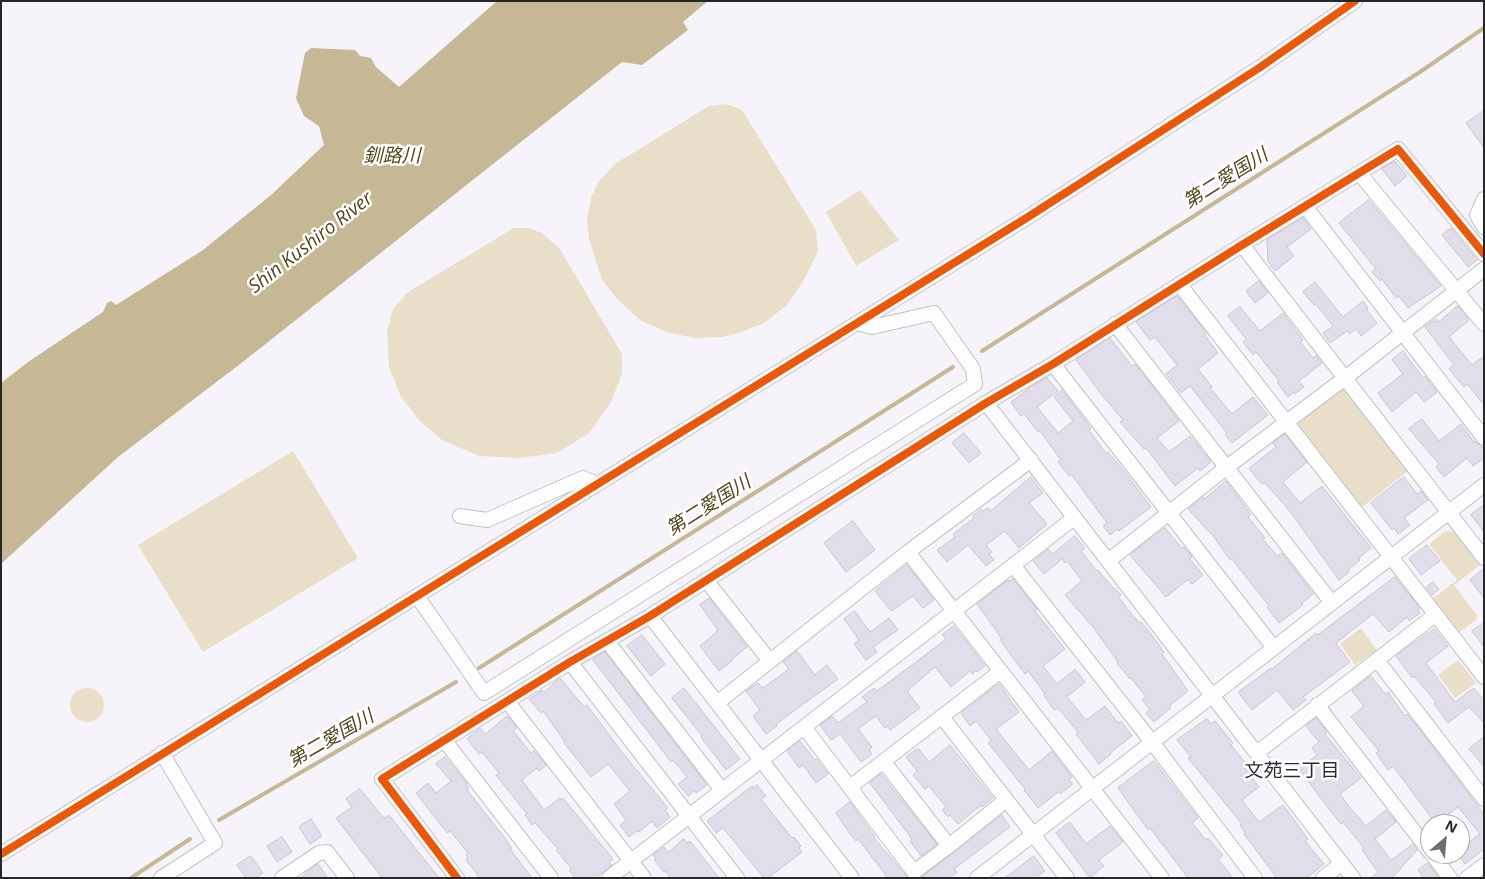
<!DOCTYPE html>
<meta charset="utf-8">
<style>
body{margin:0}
#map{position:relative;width:1485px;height:879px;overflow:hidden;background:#f6f4fa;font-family:"Open Sans",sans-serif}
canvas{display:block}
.frame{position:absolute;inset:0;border:2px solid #272629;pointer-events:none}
.north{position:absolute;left:1420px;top:814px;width:50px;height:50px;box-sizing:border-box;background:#fff;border:1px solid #a9a8a9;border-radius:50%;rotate:27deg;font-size:14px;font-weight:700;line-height:20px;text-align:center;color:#272629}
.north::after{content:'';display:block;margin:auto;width:18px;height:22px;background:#6f6e72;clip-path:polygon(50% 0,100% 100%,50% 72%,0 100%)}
</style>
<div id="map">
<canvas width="1485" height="879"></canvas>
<div class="frame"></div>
<div class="north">N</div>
</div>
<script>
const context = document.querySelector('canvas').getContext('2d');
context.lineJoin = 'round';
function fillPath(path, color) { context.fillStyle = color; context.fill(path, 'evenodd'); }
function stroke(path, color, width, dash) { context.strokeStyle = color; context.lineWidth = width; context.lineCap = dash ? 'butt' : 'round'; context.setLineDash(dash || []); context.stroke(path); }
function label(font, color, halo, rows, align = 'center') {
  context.font = font + ' "Open Sans","Noto Sans JP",sans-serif'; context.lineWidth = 5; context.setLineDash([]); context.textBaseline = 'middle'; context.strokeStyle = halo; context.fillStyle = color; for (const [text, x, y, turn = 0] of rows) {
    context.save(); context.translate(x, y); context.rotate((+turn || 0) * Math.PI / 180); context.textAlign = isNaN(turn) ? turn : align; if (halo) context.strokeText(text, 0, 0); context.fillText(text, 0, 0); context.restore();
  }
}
fillPath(new Path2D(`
 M727,104L742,110L816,230L818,251L804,280L786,306L764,323L739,333L722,337L694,338L666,332L640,320L618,300L602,280L589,239L587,221L591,198L599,181L615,164L709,106Z
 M860,190L899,240L856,266L826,212Z
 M514,228H528L542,233L560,249L622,354V374L610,404L589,433L557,453L519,458L479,456L442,440L418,419L400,395L389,366L387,332L393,309L408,292Z
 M1339,389L1347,391L1408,471L1361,508L1298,427V419Z
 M293,451L358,558L203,652L138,545Z
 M1449,531L1454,532L1480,565L1454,585L1477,615V619L1457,634L1431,600L1457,580L1429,544L1444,532Z
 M1361,628L1377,650L1355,665L1340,644Z
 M1458,660L1476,683L1455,698L1438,675Z
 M70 705a17 17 0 1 1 34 0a17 17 0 1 1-34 0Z`), '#e9dfc8');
fillPath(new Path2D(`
 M497,1H708L683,22L688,30L642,65L622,62L244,361L118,457L1,564V383L28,362L103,312L107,303L111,301L116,305L203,250L271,195L324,145L319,126L304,116L296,98L305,53L311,48L355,50L360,56L371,58L376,67L399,87Z`), '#c6b894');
stroke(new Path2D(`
 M982,351L1420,72L1484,28
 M479,668L953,367
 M219,820L456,682
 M131,878L190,839`), '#c6b894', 4);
const building = new Path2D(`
 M1484,111V148L1466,123Z
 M1395,161L1407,176L1395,186L1382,169Z
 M1369,200L1441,286L1408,308L1399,296L1396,298L1382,279L1380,281L1372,272L1376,269L1339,223Z
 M1303,218L1311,229L1287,247L1294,256L1275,271L1268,262L1267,240Z
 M1451,228L1477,260L1468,267L1442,235Z
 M1259,281L1268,293L1255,303L1246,291Z
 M1315,282L1343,317L1363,301L1368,308L1366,309L1377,323L1361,336L1356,329L1350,334L1347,331L1330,343L1323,333L1333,326L1316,304L1314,305L1303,292Z
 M1177,296L1206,332L1204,334L1218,353L1198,369L1212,387L1210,388L1232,414L1253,397L1268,415L1232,443L1225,435L1227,433L1190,386L1181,393L1166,374L1177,365L1155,337L1150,340L1136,322Z
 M1458,306L1469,320L1449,337L1472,365L1484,356V405L1467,384L1464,387L1449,369L1454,365L1425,327L1436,319L1438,322Z
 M1240,307L1260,331L1283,313L1303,340L1300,342L1313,358L1316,355L1322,363L1299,381L1304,387L1295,394L1294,392L1288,397L1277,382L1279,381L1256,352L1253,355L1243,342L1246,339L1228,316Z
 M1110,338L1132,366L1135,364L1179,421L1157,438L1169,452L1190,436L1211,462L1200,471L1198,468L1175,486L1146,448L1144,449L1120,422L1123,420L1102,395L1076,360Z
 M1403,351L1423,378L1425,376L1437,392L1424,402L1416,392L1392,412L1378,393L1403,374L1392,360Z
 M1047,378L1058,391L1037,407L1058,433L1073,421L1054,397L1062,390L1091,428L1089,430L1106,453L1108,452L1124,471L1151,507L1119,531L1118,529L1110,535L1103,526L1107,523L1071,474L1069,476L1058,462L1061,460L1040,431L1038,432L1024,414L1021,416L1011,402L1031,387Z
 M1422,419L1439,441L1461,424L1474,442L1475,441L1484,449V458L1473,466L1467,458L1444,477L1436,467L1439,464L1409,429Z
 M964,433L981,453L969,463L952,443Z
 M1285,434L1307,462L1283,482L1300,503L1322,486L1371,548L1359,558L1360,560L1348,570L1349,572L1339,580L1289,510L1265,483L1263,484L1260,482L1249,468L1276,447L1273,443Z
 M1031,477L1043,493L1029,503L1047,524L1019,548L1005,531L986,545L992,552L989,554L994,560L986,566L968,545L947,562L937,550L955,537L953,534L974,518L973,516L981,509L983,511L988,508L990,511Z
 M1404,477L1417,494L1421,491L1428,500L1404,518L1410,525L1398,534L1394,528L1392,530L1371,503Z
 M1226,481L1251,515L1248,517L1265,538L1263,539L1277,556L1282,553L1313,594L1302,603L1303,605L1279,623L1267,607L1269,606L1232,559L1230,560L1214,537L1188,509L1203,497L1204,499Z
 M1484,505V532L1471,515Z
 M853,521L875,550L846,572L824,543Z
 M1165,528L1182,548L1184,547L1190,554L1192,557L1190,559L1203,575L1192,584L1188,580L1185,582L1166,597L1130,555Z
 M1075,536L1085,548L1081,551L1097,571L1098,570L1114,589L1115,588L1121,595L1118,597L1139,623L1141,622L1151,634L1164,652L1162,654L1188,691L1169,706L1171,708L1154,722L1146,713L1150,710L1142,700L1146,697L1131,678L1130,679L1117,663L1118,662L1093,627L1065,595L1082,581L1067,561L1065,563L1062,559L1044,574L1033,561L1048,549L1052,554Z
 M1427,545L1440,561L1421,575L1409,559Z
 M907,565L934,600L923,608L913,596L891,611L875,591Z
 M1484,569V598L1470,580Z
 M1395,577L1420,608L1418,610L1420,613L1409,621L1407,617L1389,632L1373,614L1336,643L1350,662L1303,697L1306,700L1293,710L1277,690L1252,710L1238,692L1271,668L1272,669L1316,633L1317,635Z
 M1013,579L1037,609L1035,611L1065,649L1043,666L1057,684L1075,669L1085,682L1067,697L1086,720L1105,706L1118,723L1121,721L1132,736L1110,753L1111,754L1099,764L1076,734L1078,732L1058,708L1054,710L1044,695L1045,694L1028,671L1025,674L1000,640L1002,639L977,604L1008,580L1009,581Z
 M1433,582L1439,589L1432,595L1426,588Z
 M709,598L747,647L731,660L732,661L719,671L700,646L717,632L716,631L718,630L700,605Z
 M855,611L870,632L889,618L898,630L873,647L877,652L866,660L854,644L859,640L844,619Z
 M1484,623V647L1472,631Z
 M954,626L985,666L977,672L976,671L972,674L970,671L951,687L935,667L907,691L920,708L890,730L887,726L885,728L876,716L858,729L872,747L869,750L872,754L861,762L840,734L831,740L820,725L832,716L838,723L867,702L862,697L874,688L877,691L916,662L946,639L942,635Z
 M1434,629L1448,646L1426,663L1455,702L1474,688L1484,700V723L1469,707L1448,723L1434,704L1436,702L1414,676L1412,678L1396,656Z
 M642,635L665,664L651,676L627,646Z
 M797,651L815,675L827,665L838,679L776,724L777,726L766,734L753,716L760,710L746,691L758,683L763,688L789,669L783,662Z
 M605,652L707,785L696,793L694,791L688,796L678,784L687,777L673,760L671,762L665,754L593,660Z
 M1371,676L1385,694L1388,692L1405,716L1407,714L1416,725L1484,814V849L1465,864L1460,857V848L1480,834L1458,807L1436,824L1393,766L1388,770L1376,753L1379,751L1351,717L1364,706L1352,691Z
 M560,678L584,707L587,705L621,751L668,808L665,810L670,817L657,828L652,821L639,832L637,831L629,837L620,825L626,820L614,804L630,791L608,764L591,777L564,743L565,742L543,711L541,713L529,699L542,690L544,692Z
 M999,684L1019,712L996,729L1029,770L1052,751L1072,777L1069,780L1073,784L1060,794L1058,792L1038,808L1024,790L1025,789L988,743L992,741L976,721L970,726L961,713Z
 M684,688L740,759L726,770L701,737L702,736L672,698Z
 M506,717H509L517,728L513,731L531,753L534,751L546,765L539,771L537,768L522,780L544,810L560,798L561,800L563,798L613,859L609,862L612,865L596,878H575L569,870L571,868L556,850L558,849L535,823L532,825L525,815L527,814L496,775L499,773L482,752L479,754L467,739L480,728L485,734Z
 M1316,718L1327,732L1325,734L1361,778L1340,794L1347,804L1366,826L1386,810L1396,822L1375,839L1391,860L1413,844L1417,850L1392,878H1371L1378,872L1362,850L1364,848L1343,822L1341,824L1332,813L1299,769L1317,755L1312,748L1319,742L1306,726Z
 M1207,719L1211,724L1215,721L1233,743L1231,745L1248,766L1245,768L1259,787L1242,800L1259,822L1283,805L1308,839L1305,841L1324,864L1307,878H1277L1244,834L1245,833L1240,825L1242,824L1188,758L1191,757L1177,740Z
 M1484,737V767L1469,749Z
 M800,741L815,760L817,759L828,774L816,783L803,765L799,768L787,751Z
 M950,745L993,798L982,807L981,805L958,824L950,815L948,817L942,810L946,807L929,786L925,789L913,775L917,771L906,757L918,748L929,762Z
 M445,757L467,784L466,785L469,788L467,790L504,837L512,848L510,849L532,878H480L466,860L468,858L466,855L468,853L450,831L447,833L416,793L428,783L436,793L451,781L436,764Z
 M1154,761L1198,818L1192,823L1206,840L1208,838L1223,855L1218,859L1233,878H1188L1150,828L1148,830L1118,788Z
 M881,774L937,844L921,856L910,841L912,839L870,783Z
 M757,785L766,796L761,799L792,838L794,837L801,846L799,848L802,852L768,878H764L723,828L716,833L707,821L752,786L753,788Z
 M360,789L382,816L385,818L389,815L439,878H382L336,818L352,807L346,799Z
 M850,802L875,837L874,838L908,878H888L858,839L856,841L850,834L836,813Z
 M1002,815L1010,827L954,869L957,872L950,878H921Z
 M311,819L322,836L310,844L299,827Z
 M1070,822L1086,844L1110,826L1123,842L1099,860L1104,866L1090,878L1056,833Z
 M282,837L292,852L277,862L267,846Z
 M684,839L687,843L690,841L719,878H671L665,871L664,872L654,860L656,859L653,855L664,847L668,852Z
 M251,856L263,873L255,878H246L237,865Z
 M1034,856L1045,871L1035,878H1005Z
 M1428,863L1439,878H1424L1418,870Z
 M318,864L328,878H300L311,869Z`);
fillPath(building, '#e1ddea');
stroke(building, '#c8c6cb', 1);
const minor = new Path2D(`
 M1359,173L1484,324
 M1484,199L1477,215L1484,227
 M1305,206L1484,438
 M1242,245L1484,558
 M1180,285L1484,677
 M1115,324L1332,603
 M1053,364L1274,648
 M986,403L1353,878
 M460,516L487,520L583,478L597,484
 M908,552L1162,878
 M1108,561L1227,467L1345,378L1484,269
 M1013,565L1152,742L1255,878
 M706,580L769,660
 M417,596L484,693L975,384L973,369L934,313L872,327L858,323
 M650,616L852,878
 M607,641L722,790
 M1377,660L1484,799
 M570,662L737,878
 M507,701L644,878
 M717,703L908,552L1031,460
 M1317,705L1430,852
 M942,717L1067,878
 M804,727L914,872L949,846L884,762
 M445,741L551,878
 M1258,752L1435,615
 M850,787L1001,671
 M949,846L1006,800
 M1,854L1028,217L1259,68L1355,1
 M1432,854L1450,878
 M161,878L215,843L162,753
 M282,878L319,853L327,852L347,878
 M457,878L382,779L570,662L650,616L986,403L1053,364L1242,245L1398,149L1484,254
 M609,878L1074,518
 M977,878L1484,485
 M1323,878L1342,863
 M1467,878L1484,865`);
stroke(minor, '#c2c1c5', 16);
stroke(minor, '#fefdfe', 14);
stroke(new Path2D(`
 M1,854L1028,217L1259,68L1355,1
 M457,878L382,779L570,662L650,616L986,403L1053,364L1242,245L1398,149L1484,254`), '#e8590c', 8);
label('italic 19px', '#54461a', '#fff', [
 ["釧路川",392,157],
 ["第二愛国川",1226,179,-32],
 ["Shin Kushiro River",311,243,-38],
 ["第二愛国川",709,506,-32],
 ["第二愛国川",331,739,-30]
]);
label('19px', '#2d2a31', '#fff', [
 ["文苑三丁目",1292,772]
]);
</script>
